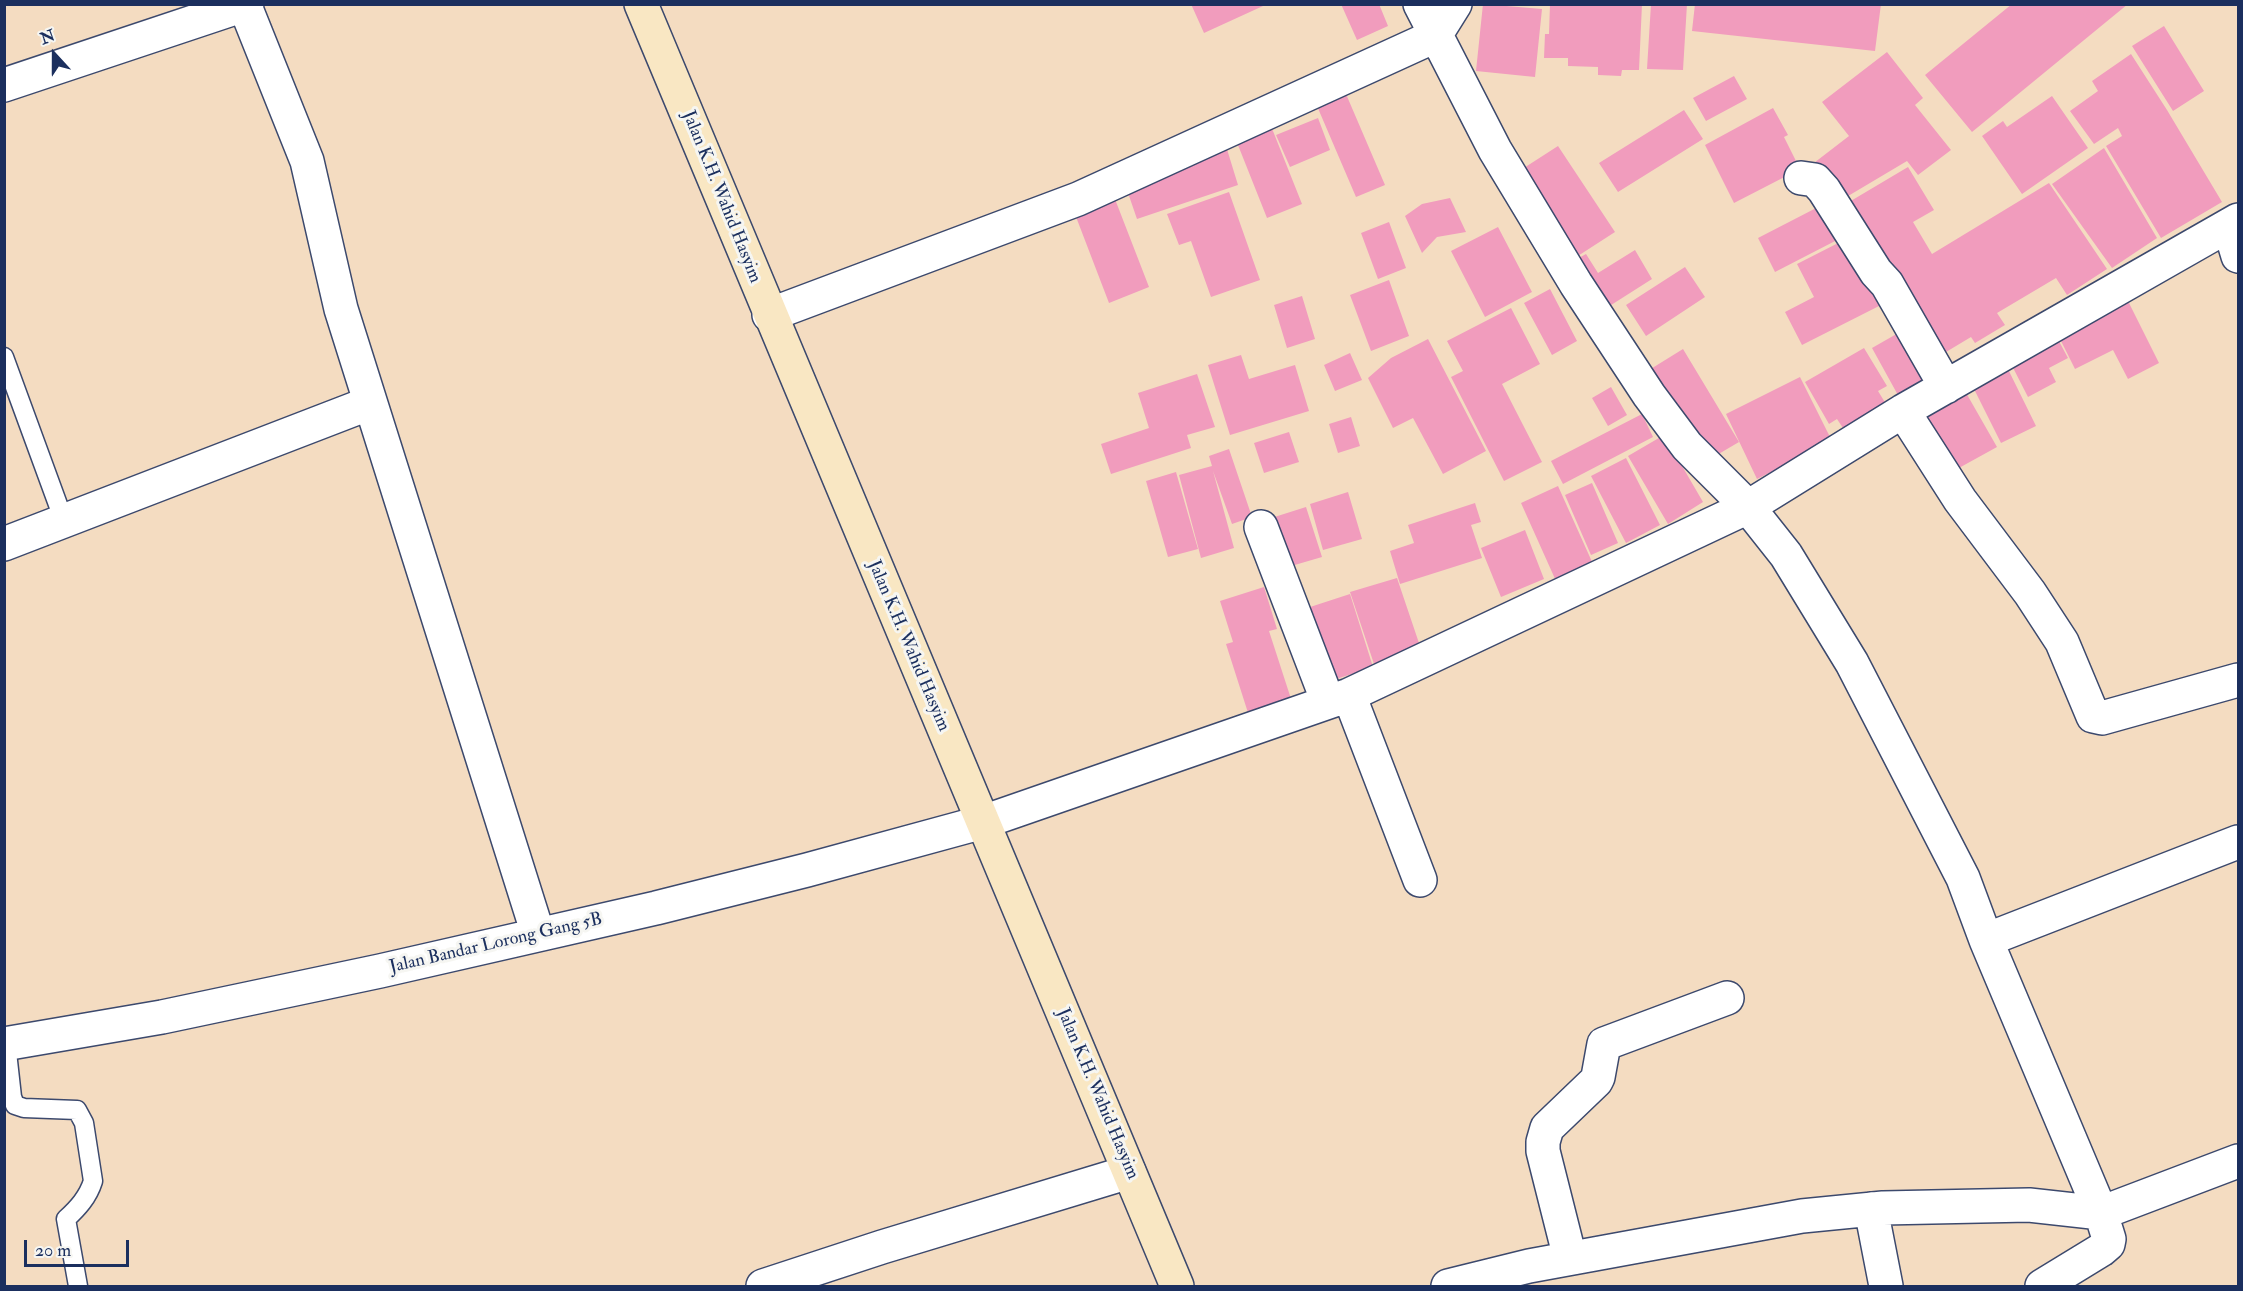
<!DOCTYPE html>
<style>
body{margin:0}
#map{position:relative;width:2243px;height:1291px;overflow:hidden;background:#f4dcc1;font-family:"IM FELL Double Pica",serif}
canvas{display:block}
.frame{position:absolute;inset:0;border:6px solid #1b2f5e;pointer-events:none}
.north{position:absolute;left:24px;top:24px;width:60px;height:60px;-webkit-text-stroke:4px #f6f6f2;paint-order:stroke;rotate:339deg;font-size:16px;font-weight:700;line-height:24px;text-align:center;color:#1b2f5e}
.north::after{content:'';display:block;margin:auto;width:21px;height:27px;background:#1b2f5e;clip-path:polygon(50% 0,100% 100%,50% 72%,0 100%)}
.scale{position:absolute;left:24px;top:1240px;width:105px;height:27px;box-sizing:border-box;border:3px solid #1b2f5e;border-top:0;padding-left:8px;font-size:18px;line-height:21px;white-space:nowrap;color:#1b2f5e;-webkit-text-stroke:4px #f6f6f2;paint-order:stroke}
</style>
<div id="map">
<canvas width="2243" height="1291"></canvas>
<div class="frame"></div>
<div class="north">N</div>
<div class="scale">20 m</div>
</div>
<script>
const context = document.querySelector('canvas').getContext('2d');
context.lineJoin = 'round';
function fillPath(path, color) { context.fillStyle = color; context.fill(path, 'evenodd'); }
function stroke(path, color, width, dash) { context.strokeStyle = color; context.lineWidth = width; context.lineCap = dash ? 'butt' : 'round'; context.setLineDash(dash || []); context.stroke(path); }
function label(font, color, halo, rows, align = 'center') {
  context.font = font + ' "IM FELL Double Pica",serif'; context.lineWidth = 6; context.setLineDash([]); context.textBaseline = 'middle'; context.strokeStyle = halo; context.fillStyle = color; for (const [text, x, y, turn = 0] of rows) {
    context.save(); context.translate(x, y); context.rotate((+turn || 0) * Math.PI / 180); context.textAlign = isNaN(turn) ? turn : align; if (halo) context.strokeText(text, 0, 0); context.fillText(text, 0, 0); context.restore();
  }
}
fillPath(new Path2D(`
 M1191,4H1262L1263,6L1204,33Z
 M1341,4H1379L1388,26L1357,40Z
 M1483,4L1542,9L1535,77L1476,71Z
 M1550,4H1642L1639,70H1622L1621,76L1598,75V67L1568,66V58H1544L1545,34H1549Z
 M1651,4H1687L1683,70L1647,69Z
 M1695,4H1881L1875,51L1692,31Z
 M2012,4H2128L1972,132L1925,75Z
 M2164,26L2204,91L2173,111L2132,46Z
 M1887,52L1923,98L1915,105L1951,150L1918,175L1907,161L1838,202L1810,166L1849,136L1822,102Z
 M2131,54L2167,110L2222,202L2161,238L2106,146L2122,136L2118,128L2094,144L2070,111L2098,91L2092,81Z
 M1734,76L1747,99L1706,121L1693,98Z
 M1343,87L1385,185L1356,197L1314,99Z
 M2052,96L2088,148L2022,194L1982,136L2003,121L2007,127Z
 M1773,108L1788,135L1784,137L1800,169L1734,203L1705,145Z
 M1684,110L1703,139L1618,192L1599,163Z
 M1318,118L1330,150L1290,167L1276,135Z
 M1269,121L1302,204L1267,218L1234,135Z
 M1226,146L1238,185L1137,219L1127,190Z
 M1558,146L1615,232L1567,263L1513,175Z
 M2104,148L2157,238L2112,268L2052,184Z
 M1908,167L1934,210L1913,222L1932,254L2049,183L2107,269L2067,295L2056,278L1997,313L2005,325L1975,343L1971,337L1936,358L1844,205Z
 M1229,192L1260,280L1211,297L1191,241L1179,245L1167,214Z
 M1113,194L1149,287L1109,303L1073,209Z
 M1450,198L1466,232L1437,237L1422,253L1405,216L1422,204Z
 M1822,205L1839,239L1775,272L1758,238Z
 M1389,222L1406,268L1378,279L1361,233Z
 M1498,227L1532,292L1485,317L1451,251Z
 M1848,238L1883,304L1802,345L1785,312L1814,297L1797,264Z
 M1635,250L1652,279L1597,314L1566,265L1586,254L1598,273Z
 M1685,267L1705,297L1646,336L1626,305Z
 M1389,280L1409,336L1371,351L1350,295Z
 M1550,289L1577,341L1552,355L1524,303Z
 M1302,296L1315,339L1287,348L1274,305Z
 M2126,297L2159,363L2128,379L2113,350L2075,369L2054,327Z
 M1511,308L1540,364L1502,384L1542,462L1504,481L1451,377L1463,371L1447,341Z
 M1907,328L1935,377L1899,397L1872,348Z
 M2053,330L2068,358L2049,368L2056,382L2028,397L2006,354Z
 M1428,339L1486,451L1443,474L1413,418L1393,428L1368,378L1391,358Z
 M1864,348L1887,386L1878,391L1886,404L1843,428L1837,419L1829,424L1805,382Z
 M1683,349L1739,442L1705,462L1641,375Z
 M1350,353L1362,380L1335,391L1324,365Z
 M1241,355L1249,379L1295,365L1309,411L1230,435L1208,365Z
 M2004,361L2036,426L2001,443L1969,379Z
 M1197,374L1215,427L1187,435L1191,448L1111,474L1101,444L1149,428L1138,393Z
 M1800,377L1832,441L1757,479L1726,414Z
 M1961,384L1997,447L1948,474L1913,412Z
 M1611,387L1627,415L1608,426L1592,398Z
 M1642,414L1653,437L1563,484L1551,461Z
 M1351,417L1360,446L1338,453L1329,424Z
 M1289,432L1299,462L1264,473L1254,443Z
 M1664,435L1703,502L1668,524L1628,456Z
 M1229,449L1252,517L1232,524L1213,471L1234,548L1201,558L1179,475L1212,466L1209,456Z
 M1626,458L1660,525L1626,543L1591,476Z
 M1176,472L1198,549L1168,557L1146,481Z
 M1592,483L1618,543L1591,555L1565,495Z
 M1558,486L1593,564L1556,581L1521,503Z
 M1348,492L1362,539L1323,550L1310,504Z
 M1475,503L1481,522L1471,525L1482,558L1400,584L1390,551L1414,543L1408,525Z
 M1306,507L1322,557L1281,569L1265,520Z
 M1525,530L1544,579L1501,597L1481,548Z
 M1397,578L1421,649L1374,664L1350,592Z
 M1264,587L1277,629L1269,631L1293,705L1250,719L1226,644L1233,642L1220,601Z
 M1350,594L1373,667L1327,682L1304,609Z`), '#f19cbd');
const lane = new Path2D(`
 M4,357L64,521
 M6,1043L12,1097L15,1105L24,1108L77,1110L84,1123L93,1181C88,1197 78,1208 66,1219L78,1286`);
const street = new Path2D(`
 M1420,4L1495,150L1576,284L1649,395L1687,446L1748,507L1786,555L1852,663L1963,878L1986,940L2101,1213L2109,1239L2108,1244L2101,1250L2042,1286
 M245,6L307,161L341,309L538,934
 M4,85L247,4
 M1801,178L1815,180L1824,190L1876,272L1887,284L1946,387
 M2229,226L2238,256
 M769,315L1078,199L1435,36L1455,4
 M1903,411L1960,500L2030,593L2062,642L2093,716L2102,718L2238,680
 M1261,527L1328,702
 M4,544L370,403
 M1349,695L1420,880
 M1986,940L2238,842
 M4,1044L162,1017L380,971L656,908L807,870L983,822L1349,695L1748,507L1903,411L2238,220
 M1871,1209L1886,1286
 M1570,1258L1543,1151V1142L1547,1128L1596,1081L1598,1077L1604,1044L1727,998
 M763,1286L882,1247L1129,1172
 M1448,1286L1529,1266L1802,1216L1883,1208L2029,1205L2101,1213L2238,1161`);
const secondary = new Path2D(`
 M641,4L1177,1286`);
stroke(lane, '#3c496d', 21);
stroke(street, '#3c496d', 36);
stroke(secondary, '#3c496d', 36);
stroke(lane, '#fff', 18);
stroke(street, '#fff', 33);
stroke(secondary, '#f9e7c3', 33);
label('18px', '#1b2f5e', '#f6f6f2', [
 ["Jalan K.H. Wahid Hasyim",721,197,68],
 ["Jalan K.H. Wahid Hasyim",908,646,67],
 ["Jalan Bandar Lorong Gang 5B",496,944,-13],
 ["Jalan K.H. Wahid Hasyim",1097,1094,67]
]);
</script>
